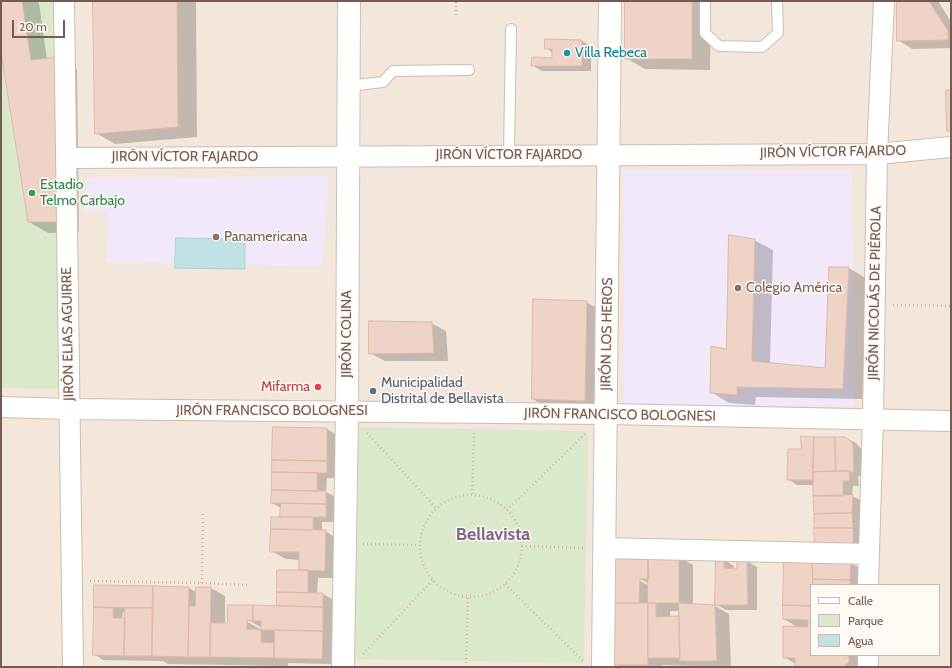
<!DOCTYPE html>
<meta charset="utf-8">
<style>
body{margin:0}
#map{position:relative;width:952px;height:668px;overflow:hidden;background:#fcf5ed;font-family:Cabin,sans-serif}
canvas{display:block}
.frame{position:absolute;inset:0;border:2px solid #765b50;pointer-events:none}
.legend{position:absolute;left:810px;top:584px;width:130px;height:72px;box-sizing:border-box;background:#fef9f3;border:1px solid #c8bab2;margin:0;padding:5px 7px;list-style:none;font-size:12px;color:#765b50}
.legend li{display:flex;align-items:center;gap:8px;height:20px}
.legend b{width:20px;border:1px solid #c8bab2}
.scale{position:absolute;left:12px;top:20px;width:53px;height:18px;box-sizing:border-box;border:2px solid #765b50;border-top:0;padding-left:5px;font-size:12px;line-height:14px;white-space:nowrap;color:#765b50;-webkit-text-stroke:3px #fef9f3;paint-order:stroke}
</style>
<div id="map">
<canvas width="952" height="668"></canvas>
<div class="frame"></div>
<ul class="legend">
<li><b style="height:5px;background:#fff"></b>Calle</li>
<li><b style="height:11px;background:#dae9cb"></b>Parque</li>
<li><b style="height:11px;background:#c1e2e5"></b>Agua</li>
</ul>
<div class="scale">20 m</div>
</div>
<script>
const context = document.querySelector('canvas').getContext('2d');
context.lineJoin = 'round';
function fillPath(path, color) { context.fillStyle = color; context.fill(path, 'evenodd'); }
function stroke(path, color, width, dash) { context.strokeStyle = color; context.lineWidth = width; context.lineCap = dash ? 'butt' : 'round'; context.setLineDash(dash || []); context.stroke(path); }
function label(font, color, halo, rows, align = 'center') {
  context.font = font + ' Cabin,sans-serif'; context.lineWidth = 3; context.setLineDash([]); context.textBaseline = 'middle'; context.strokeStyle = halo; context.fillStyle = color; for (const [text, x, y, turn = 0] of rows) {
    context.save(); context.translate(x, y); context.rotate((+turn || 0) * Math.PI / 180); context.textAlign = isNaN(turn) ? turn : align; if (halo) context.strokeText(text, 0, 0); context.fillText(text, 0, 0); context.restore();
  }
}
fillPath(new Path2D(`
 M1,1H951V667H1ZM811,585H939V655H811Z`), '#f3e6db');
fillPath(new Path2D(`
 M623,170H852L854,405H624Z
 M329,176L323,266L107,262L108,212H84L85,178Z`), '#f1e9f9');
fillPath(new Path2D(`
 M1,1H59L66,385L59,389L1,388Z
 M357,427L588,431L584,663L353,659Z`), '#dae9cb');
const water = new Path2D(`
 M176,238L245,239V269L175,268Z`);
fillPath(water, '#c1e2e5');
stroke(water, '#a8d2d6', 1);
fillPath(new Path2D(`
 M1,1H36L39,3L47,60L58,58L77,69L79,232L48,233L29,222L1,45Z
 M94,1H196L197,137L115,144L96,133Z
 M626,1H711L710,70L645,69L626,58Z
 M898,1H938L951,22V48L912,49L898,40Z
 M582,41L591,46V71H542L532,65L553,59V53L546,48Z
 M754,240L773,250L770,364L826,369L849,268L867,279L862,399L756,397L755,405L729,403L711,392L727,350Z
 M586,302L605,312L603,411L551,410L533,399Z
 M431,323L446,331L448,361H385L370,353Z
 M274,428L327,429L342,438L341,469H336V478H327L326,492L336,497L335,522H322V531H325L340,540L339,578H318L317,594H323L332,599V614L337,616V638H332L331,664L288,663V666L168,664L163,661L103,660L94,654L95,586L189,588L196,592L197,588H211L225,596V624H228L229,606L278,607V571H303L300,569V560L286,559L271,551L272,518H281V508L272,503ZM123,612L126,613V619H122ZM243,617L262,628V630L242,619Z
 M846,438L856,443L863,451V476H858L859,486H853L852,496L862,501V551L826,550L814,485H797L788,479L802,450Z
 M616,557H679L693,565V605L715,606L729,614L731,667L662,665V667H621L616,664ZM636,576L649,584V586L635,578ZM670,611H680V617H670Z
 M724,560L734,566L733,570H738V561H747L757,567V610H726L716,604Z
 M785,562L850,563L860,568V585H811V655H868V667H798L796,664L784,657L799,628L784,619Z`), '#0003');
const building = new Path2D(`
 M1,1H22L31,60L58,57L60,222H28L1,52Z
 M93,1H177L178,127L95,134Z
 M625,1H692V59H625Z
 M897,1H929L948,31V40L897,41Z
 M545,39L582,40V66H531L532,57L552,58V49H545Z
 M946,90H951V131H947Z
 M729,235L755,239L752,361L825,368L829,267H849L843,389L737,387V395L710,393L711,346L726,349Z
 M533,299L587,301L585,401L532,399Z
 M369,321L432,322L434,353L369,354Z
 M273,427L327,428V461L272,460Z
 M801,436L814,437L813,480H787L788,449H801Z
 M814,437H835L836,471L813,472Z
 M835,437H846L853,444L854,472L836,471Z
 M272,460L327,461V473L272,472Z
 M849,471L850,481H843V496H813V472Z
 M272,472L317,473V491L272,490Z
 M272,490L326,491V504L271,503Z
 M853,495L852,513L814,514L813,496Z
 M281,503L326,504V517H280Z
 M852,513L853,528H814V514Z
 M271,517H313V530L271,529Z
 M814,528H853V546L815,545Z
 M271,529L326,530L325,571L299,570V552H270Z
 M615,556H648L649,579H640L639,603H614Z
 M648,556H679V603H648Z
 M716,559H724V568L737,569V560H747L748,605H715Z
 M784,561H812L813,585H811V606L783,605Z
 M812,561L851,562L850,580L813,579Z
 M277,570H308V593L277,592Z
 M813,579L850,580V585H813Z
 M94,585L153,586V608L94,607Z
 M153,586L189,587L188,657L152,656Z
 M196,587H211L210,657H188L189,606H195Z
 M277,592L323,593V607L277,606Z
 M614,603H648V665H615Z
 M648,603H656V617L679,616L680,658H648Z
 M679,603L715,605L717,661H680Z
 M228,605H253V621L247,620V629L261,630V642L274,643V658L210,657V623H227Z
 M253,605L323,607V631L261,630V621H253Z
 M783,605L811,606V655H849V662L843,667H795V658H783V626L808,627V620L783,619Z
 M94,607L113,608V618H125L124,656L93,655Z
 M125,608H153L152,656H124Z
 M275,630L323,631L322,659L274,658Z`);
fillPath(building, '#efd3c6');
stroke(building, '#e1b9a7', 1);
const lane = new Path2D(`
 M705,1V33L719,46L762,47L778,33L777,1
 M348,86L383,82L393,71L469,70
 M509,155L511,29`);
const street = new Path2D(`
 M64,1L73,667
 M66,158L877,154L951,147
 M1,407L69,409L606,414L951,421
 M604,548L869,554
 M868,585L873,419L877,154L884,1
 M868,667V655`);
const secondary = new Path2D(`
 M343,667L347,411L349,1
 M603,667L610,1`);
stroke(lane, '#cebcb2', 12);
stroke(street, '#cebcb2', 22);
stroke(secondary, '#d3beb2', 24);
stroke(new Path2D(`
 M456,15V1
 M893,305L951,306
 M367,433L436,508
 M472,494L474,431
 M420 546a51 51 0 1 1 102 0a51 51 0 1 1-102 0Z
 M507,510L586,433
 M363,544L419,545
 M522,546L585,548
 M90,581L202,583L203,512
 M202,583L250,585
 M505,584L583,661
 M363,654L433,580
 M466,667L468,597`), '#d5b6a8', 2.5, [1, 3]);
stroke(lane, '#fff', 10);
stroke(street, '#fff', 20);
stroke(secondary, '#fff', 22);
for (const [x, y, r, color] of [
 [567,53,4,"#0f9aa8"],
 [32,193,4,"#2e9e5b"],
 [216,237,4,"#8d6e63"],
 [738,288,4,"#8d6e63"],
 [318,387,4,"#e0444e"],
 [373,391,4,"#5c6f8a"]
]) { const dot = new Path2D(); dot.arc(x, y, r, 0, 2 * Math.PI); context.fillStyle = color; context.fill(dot); stroke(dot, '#fef9f3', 1.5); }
label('14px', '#0d838f', '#fef9f3', [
 ["Villa Rebeca",575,53]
], 'left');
label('14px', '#765b50', '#fef9f3', [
 ["JIRÓN VÍCTOR FAJARDO",833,152,-1],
 ["JIRÓN VÍCTOR FAJARDO",509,155],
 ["JIRÓN VÍCTOR FAJARDO",185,157],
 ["JIRÓN NICOLÁS DE PIÉROLA",875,293,-89],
 ["JIRÓN ELIAS AGUIRRE",68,334,-91],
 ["JIRÓN COLINA",347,334,-90],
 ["JIRÓN LOS HEROS",607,334,-89],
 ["JIRÓN FRANCISCO BOLOGNESI",272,411],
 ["JIRÓN FRANCISCO BOLOGNESI",620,415,1]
]);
label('14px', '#27864d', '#fef9f3', [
 ["Estadio",40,185],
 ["Telmo Carbajo",40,201]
], 'left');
label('14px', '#785e54', '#fef9f3', [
 ["Panamericana",224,237],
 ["Colegio América",746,288]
], 'left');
label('14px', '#4e5e75', '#fef9f3', [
 ["Municipalidad",381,383],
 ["Distrital de Bellavista",381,399]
], 'left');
label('14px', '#be3a42', '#fef9f3', [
 ["Mifarma",310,387]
], 'right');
label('bold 18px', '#806891', '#fef9f3', [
 ["Bellavista",493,535]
]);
</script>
